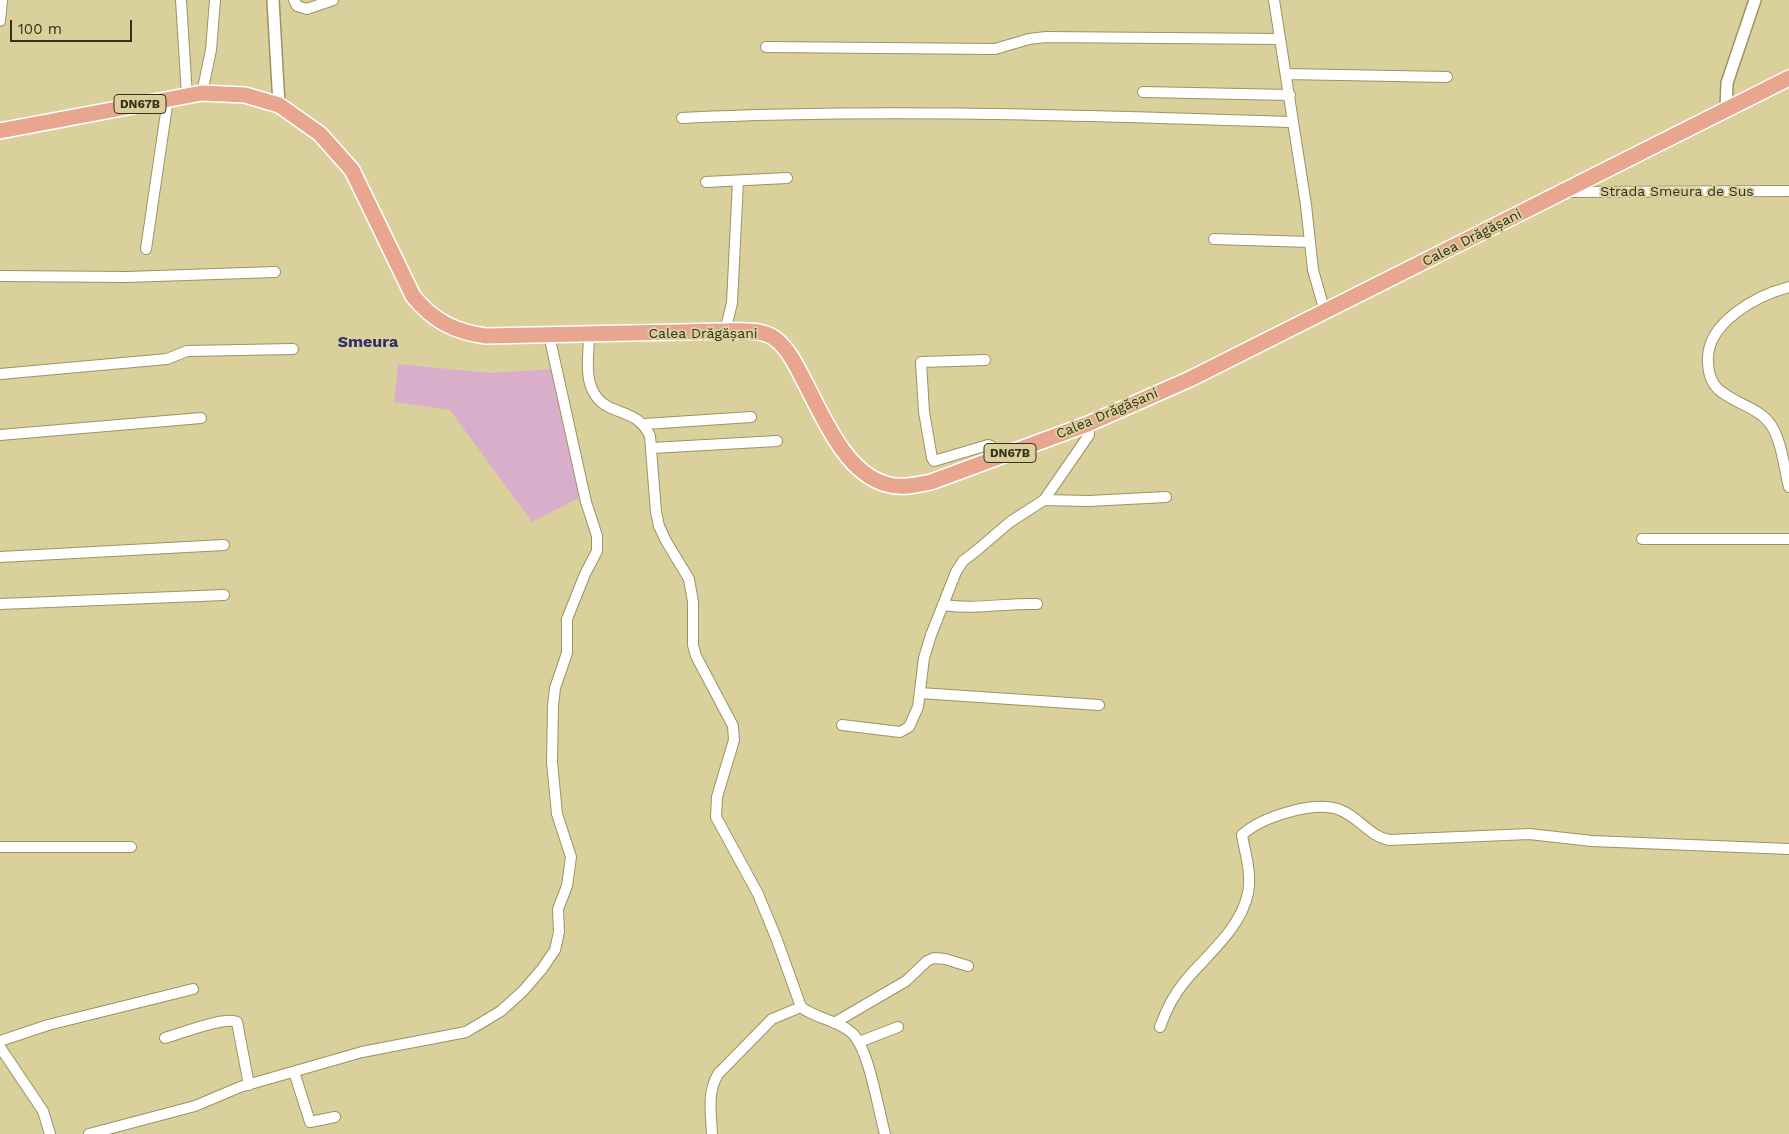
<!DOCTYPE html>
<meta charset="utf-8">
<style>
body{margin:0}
#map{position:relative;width:1789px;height:1134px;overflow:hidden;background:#dad09c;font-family:"Work Sans",sans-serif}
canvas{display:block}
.scale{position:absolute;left:10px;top:20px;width:122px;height:22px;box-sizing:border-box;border:2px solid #34301b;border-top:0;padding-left:6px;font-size:15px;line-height:18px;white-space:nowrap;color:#34301b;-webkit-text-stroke:4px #dad09c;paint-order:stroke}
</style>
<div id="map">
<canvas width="1789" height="1134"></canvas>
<div class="scale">100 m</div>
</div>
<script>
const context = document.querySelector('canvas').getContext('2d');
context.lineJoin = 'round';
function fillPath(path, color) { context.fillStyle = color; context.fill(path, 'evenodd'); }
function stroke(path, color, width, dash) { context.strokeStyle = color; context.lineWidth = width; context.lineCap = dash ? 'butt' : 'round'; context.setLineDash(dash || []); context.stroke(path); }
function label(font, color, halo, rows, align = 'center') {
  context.font = font + ' "Work Sans",sans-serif'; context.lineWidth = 4; context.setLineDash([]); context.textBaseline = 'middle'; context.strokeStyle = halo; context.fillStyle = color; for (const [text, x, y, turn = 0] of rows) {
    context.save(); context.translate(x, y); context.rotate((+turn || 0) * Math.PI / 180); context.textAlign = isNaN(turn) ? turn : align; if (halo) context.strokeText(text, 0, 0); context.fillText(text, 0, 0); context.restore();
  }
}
fillPath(new Path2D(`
 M398,364L490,373L553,369L582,496L532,522L450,410L394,402Z`), '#d8aecb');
const minor = new Path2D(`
 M181,0L187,96
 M294,0L297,6L307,9L333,0
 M1274,0L1306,205L1313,270L1325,312
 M0,21L2,0
 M766,47L995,49L1029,39L1046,37L1280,39
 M1286,74L1447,77
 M1143,92L1290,95
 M202,93L211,50L215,0
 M682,118C886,108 1090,116 1293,122
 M706,182L787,178
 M1565,192L1789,191
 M1214,239L1310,242
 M146,249L168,99
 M0,276L127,277L275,272
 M1789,287C1757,295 1706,323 1708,361C1708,372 1710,381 1718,389C1734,404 1759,407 1771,425C1782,442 1784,468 1789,487
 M725,331L732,303L738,181
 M589,335C589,351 585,374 592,389C605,419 635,404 650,436L656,512L659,526L666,541L689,579L693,602V645L696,656L733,726L734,740L717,797L716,817L758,894L777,940L801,1007C816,1019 838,1020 852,1033C869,1049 878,1109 885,1134
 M985,360L921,362L924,412L932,458L934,461L988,445L991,446L997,458
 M0,374L167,359L187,351L293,349
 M645,424L751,417
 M0,435L201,418
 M652,448L777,441
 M1044,500L1089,501L1166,497
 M1642,539H1789
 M0,557L224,545
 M0,604L224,595
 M944,605C975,610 1006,603 1037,604
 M920,693L1099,705
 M842,725L900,732L909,727L918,707L924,658L931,635L956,572L963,561L976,551L1010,522L1044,500L1089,435L1088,424
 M0,847H131
 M834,1023L906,981L927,961L934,958L945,959L968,966
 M1160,1027C1166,1010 1174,994 1186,980C1208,954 1241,928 1248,893C1252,874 1245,853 1242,835C1261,817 1315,800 1340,810C1359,817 1369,836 1389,840L1529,834L1592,841L1789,849
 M165,1038C179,1034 225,1016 237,1022L249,1085
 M0,1041L48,1025L193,989
 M859,1042L898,1027
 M0,1047L43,1111L50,1134
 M294,1072L310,1122L335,1117
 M89,1134L195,1106L240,1087L362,1052L466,1032L501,1011L523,991L542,969L555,950L559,932L558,909L567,886L571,857L557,814L552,762L553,706L555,688L567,653V619L585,574L597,551V536L586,502L549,335
 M712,1134C711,1112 707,1093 718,1074L772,1019L801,1007`);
const tertiary = new Path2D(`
 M273,0L279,105
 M1726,110L1727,83L1755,0`);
const primary = new Path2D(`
 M0,131L202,93L245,95L279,105L320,134L352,170L413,296C433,321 455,332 486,336L725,331C740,331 757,329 771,336C785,344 794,361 801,375C821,411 843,472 886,484C901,489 916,485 931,482L1088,424L1190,379L1789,78`);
stroke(minor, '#9d9361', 12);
stroke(tertiary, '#9d9361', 14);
stroke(primary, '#fff', 18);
stroke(minor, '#fff', 10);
stroke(tertiary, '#fff', 11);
stroke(primary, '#e8a691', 15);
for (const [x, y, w] of [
 [140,104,52],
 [1010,453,52]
]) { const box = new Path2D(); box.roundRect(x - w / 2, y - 9.5, w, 19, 4); context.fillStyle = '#dad09c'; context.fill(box); stroke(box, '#34301b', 1); }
label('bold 12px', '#34301b', null, [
 ["DN67B",140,104],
 ["DN67B",1010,453]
]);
label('14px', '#34301b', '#dad09c', [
 ["Strada Smeura de Sus",1677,192],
 ["Calea Drăgășani",1472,238,-27],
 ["Calea Drăgășani",703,334],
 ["Calea Drăgășani",1107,414,-23]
]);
label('bold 16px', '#2f316b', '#dad09c', [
 ["Smeura",368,342]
]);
</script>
